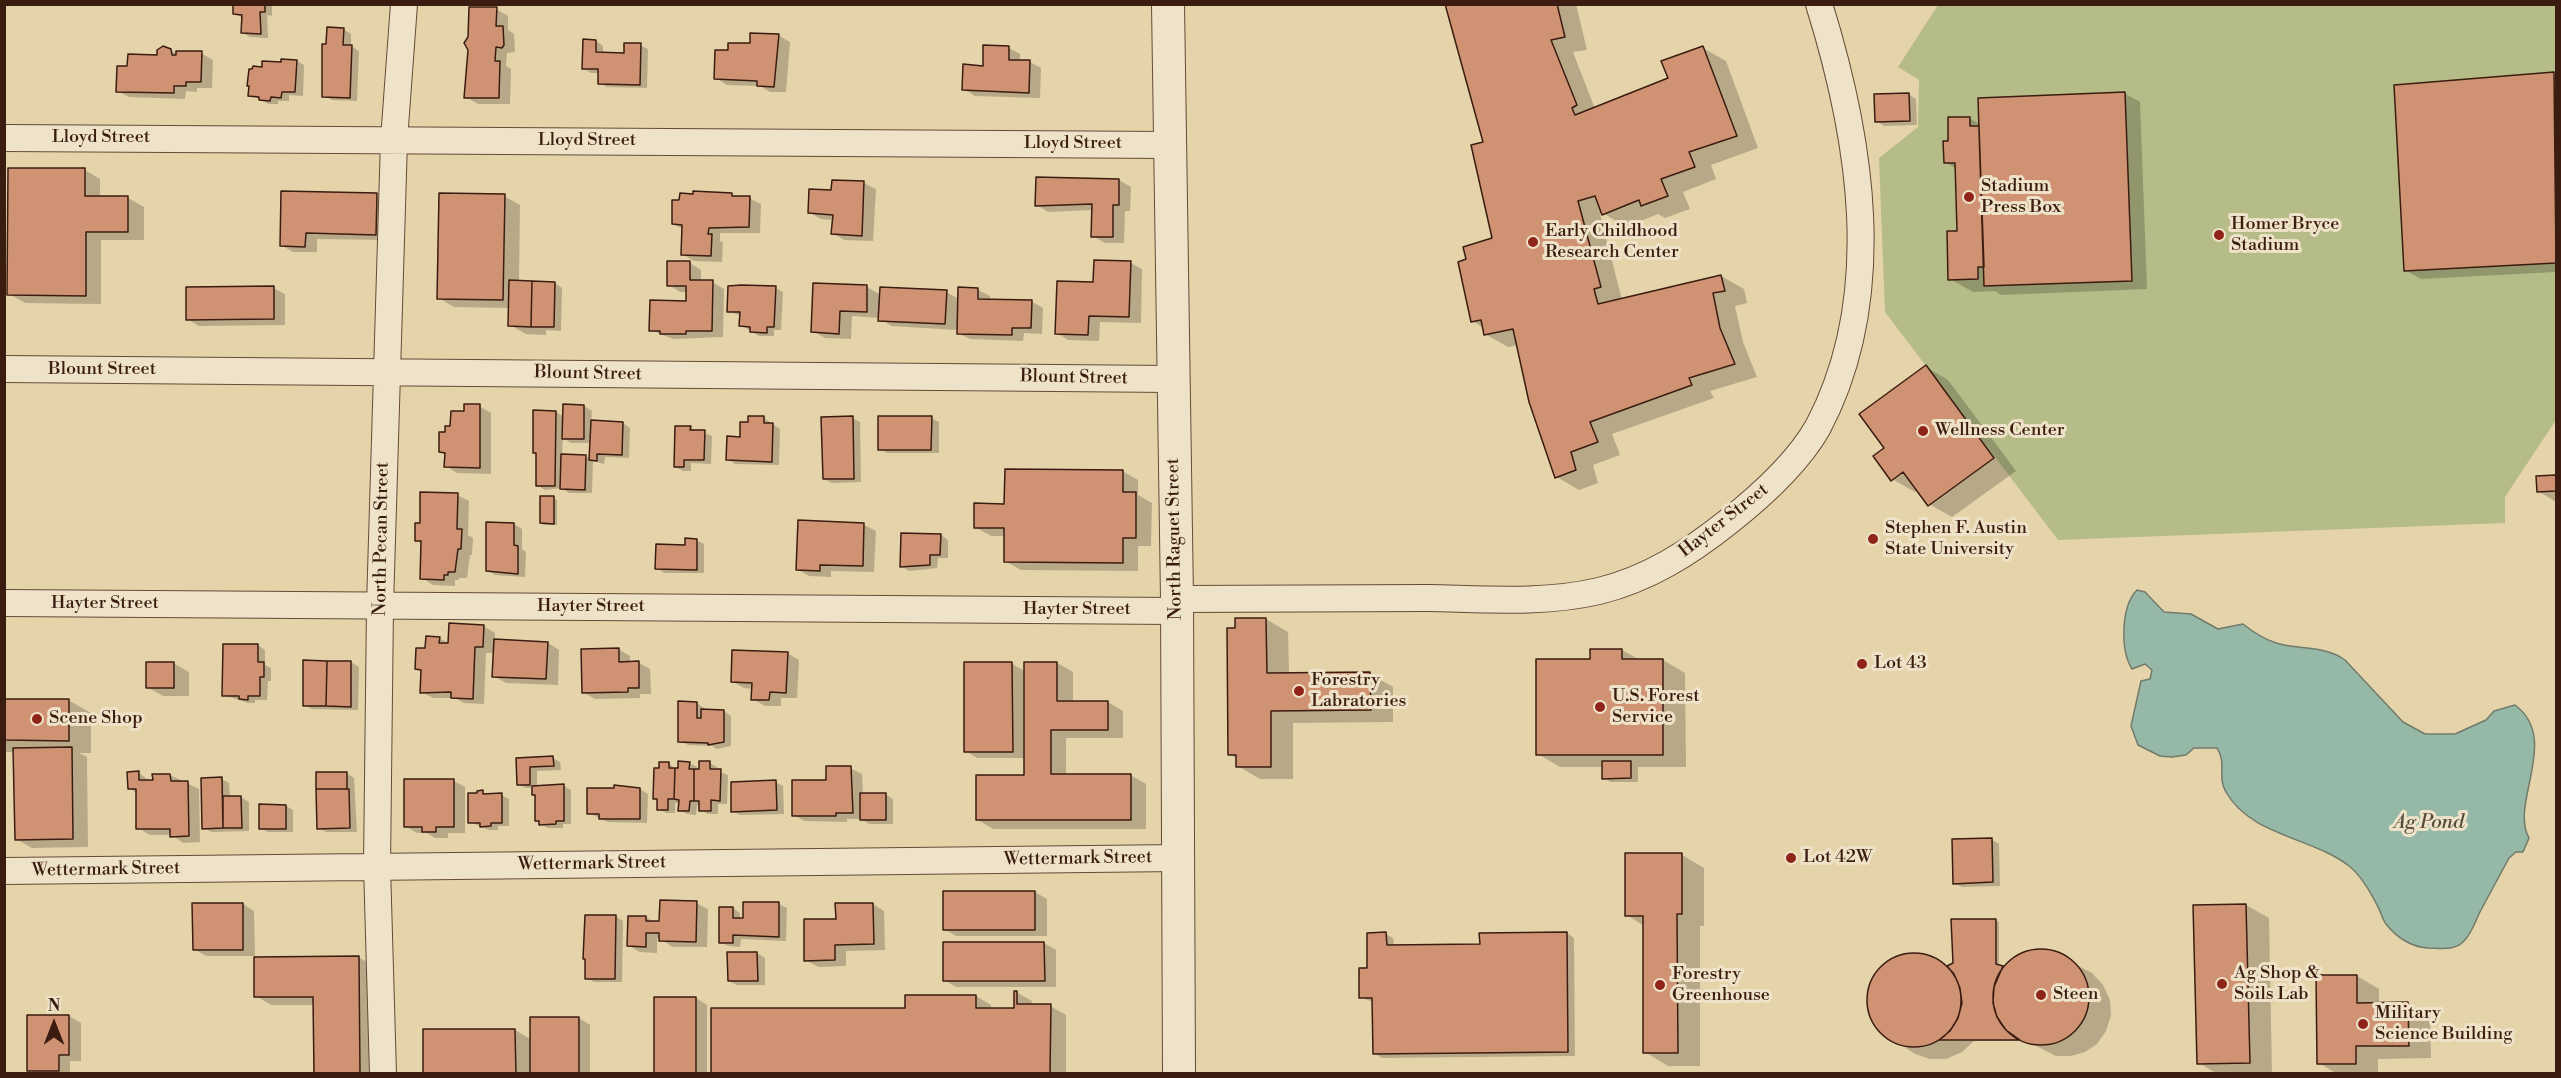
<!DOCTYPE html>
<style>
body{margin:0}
#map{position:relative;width:2561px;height:1078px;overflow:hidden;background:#e5d4aa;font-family:"Libre Bodoni",serif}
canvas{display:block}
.frame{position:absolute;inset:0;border:6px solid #3b1c10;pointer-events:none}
.north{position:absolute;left:24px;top:994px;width:60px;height:60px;-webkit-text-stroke:4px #eee3c8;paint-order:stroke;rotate:0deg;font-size:16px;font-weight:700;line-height:24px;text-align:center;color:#3b1c10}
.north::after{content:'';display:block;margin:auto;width:21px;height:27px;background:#3b1c10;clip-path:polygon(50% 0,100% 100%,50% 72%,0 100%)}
</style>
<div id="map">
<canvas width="2561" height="1078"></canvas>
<div class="frame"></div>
<div class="north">N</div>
</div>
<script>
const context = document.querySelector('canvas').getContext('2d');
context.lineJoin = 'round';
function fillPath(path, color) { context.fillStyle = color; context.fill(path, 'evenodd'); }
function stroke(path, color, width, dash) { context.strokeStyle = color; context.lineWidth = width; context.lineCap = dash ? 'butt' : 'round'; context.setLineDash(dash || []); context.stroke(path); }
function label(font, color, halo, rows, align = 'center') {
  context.font = font + ' "Libre Bodoni",serif'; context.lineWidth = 6; context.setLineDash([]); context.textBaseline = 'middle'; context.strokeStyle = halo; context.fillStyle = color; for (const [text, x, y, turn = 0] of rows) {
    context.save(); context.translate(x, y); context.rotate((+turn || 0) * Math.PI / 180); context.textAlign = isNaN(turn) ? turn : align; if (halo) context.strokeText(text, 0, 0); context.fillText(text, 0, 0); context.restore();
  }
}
fillPath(new Path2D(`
 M1938,5H2556V420L2505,497V523L2058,540L1885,312L1879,158L1918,127L1919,80L1898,67Z`), '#b6bc87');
const water = new Path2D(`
 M2137,590L2145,592L2164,612L2191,614L2218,629L2243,624C2253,632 2264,639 2276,643C2299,650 2324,645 2345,660L2403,722L2425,734H2455L2486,720L2494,711L2515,705C2561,739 2509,804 2529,838L2523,852H2516L2509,858C2500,875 2490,893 2481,910C2475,921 2472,934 2463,942C2454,951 2440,948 2428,948C2411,947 2396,937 2386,924C2382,919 2381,912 2378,907C2371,893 2362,876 2349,866C2312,837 2251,836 2226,792C2217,777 2227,763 2217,748H2194L2186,755L2172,757L2160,756L2138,745L2131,726L2141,681L2150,679L2152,670L2145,664L2132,669C2120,650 2121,606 2137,590Z`);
fillPath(water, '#96b8a7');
stroke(water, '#727a6b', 1.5);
fillPath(new Path2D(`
 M234,4H272V16L267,15L268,38L250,37L243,33V18L234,14Z
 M1447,4H1576L1587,50L1573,52L1595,109L1670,79L1703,48L1726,61L1758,148L1711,165L1716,179L1683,192L1690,209L1665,218L1658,214L1626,227L1603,213L1600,214L1622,300L1721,276L1744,289L1747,303L1735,306L1743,342L1757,377L1710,391L1714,398L1612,434L1620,455L1593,465L1598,483L1579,490L1557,477L1518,345L1508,347L1485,334L1484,328L1472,321L1468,260L1494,239L1485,143Z
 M496,9L508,16V30L514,34L515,52L507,53L506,66L511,69L510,104H478L466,97Z
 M343,29L351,34V46L359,51L357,101L332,100L324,96L328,46Z
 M778,35L790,42L786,92H770L760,86L727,85L716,78L729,52Z
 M596,41L603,46V54H625L640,45L648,49L647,88L607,87L600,83V73H591L583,68Z
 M167,48L177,54L201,53L213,60L212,88H197V92L186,91L185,99L129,97L117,91L129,67L158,57Z
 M1009,48L1020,54V61L1030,62L1041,68L1040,98L975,96L964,89L984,67Z
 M297,61L304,65L303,96L289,95V101H278V104H269L250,95L264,68Z
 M2554,73L2556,75V272L2421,279L2405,270L2396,86Z
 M2124,93L2140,102L2147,289L2001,295L1995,291L1973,292L1950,279L1959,233L1957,169L1945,162L1969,118L1980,124Z
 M1908,94L1916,99L1917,125L1884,126L1876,121Z
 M85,170L100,179V197L128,198L144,207V240H101V304L25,303L9,294Z
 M1037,178L1119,180L1131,187L1130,211H1125L1124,243H1105L1093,236V210L1048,212L1037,205Z
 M833,181L864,183L876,189L873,241L844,240L833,233L834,220L821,219L809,212L832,191Z
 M731,194L736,197L749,198L761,204L760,233H720V241L723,242L722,262L694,261L682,254L683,229L673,224L681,202Z
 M377,195L388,202L387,240L317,239V252H293L281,245Z
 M504,196L520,205L519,282L555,283L562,288L561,331L546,330V335L526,334L510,325V308L454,307L439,298Z
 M690,263L701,270V282H712L724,289L723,337L673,339L651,330L687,302V292H680L669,285Z
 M1131,263L1142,269L1141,323L1100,322L1099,341L1068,340L1057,333L1094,283Z
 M815,285L867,287L881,295L946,292L959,299L978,290L990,296V300L1031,301L1043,308L1042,334L1024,333L1023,341L970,339L958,333V330L891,326L880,318L852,316L851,339L825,338L813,331Z
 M273,288L285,294V325L199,326L187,319Z
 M775,288L783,292L781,330H774V336H759L741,325V316L728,311Z
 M1926,367L1948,380L2016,471L1952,517L1929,504L1918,490L1915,492L1892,479L1886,449Z
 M479,406L491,413V474L457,473L446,466V455L440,451L447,434L465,413Z
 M564,406H584L592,411L591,422L623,423L630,428L629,458L605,457L604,464L593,461L592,493H569L562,488L545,490L537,485L538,455L534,453L556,412L564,417ZM563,438L571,443H592L591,459L586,457L562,456Z
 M764,418L780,429L779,465L735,464L728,459L741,438Z
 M852,418L860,422L861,482L832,483L824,479Z
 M931,418L939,422V453H887L880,449Z
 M690,428L712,436L711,464L691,463V471H683L675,467Z
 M1122,471L1138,480V495L1152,503L1151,546H1138V571L1021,570L1005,561L1006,536H991L975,527L1006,505Z
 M2538,477H2556V502L2538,491Z
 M457,495L469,501L468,535L473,538L472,555H470L467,578H459V580H455V586L433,585L422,578V544L416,540L421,524Z
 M554,498L557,500V525H544L541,523Z
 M800,522L864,525L876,531L874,572L831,571V577L809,576L797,569Z
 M488,524H514L522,529V549L526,552L525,577L495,575L488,570Z
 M941,535L948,540V558H938L937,568L909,571L901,566Z
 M696,540L704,544V573H664L657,568Z
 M1266,619L1288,632L1289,674H1370L1393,687V722L1293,723V779H1260L1238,766V759L1229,754L1236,630Z
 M483,626L495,633V641L548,643L559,650L558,685L506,683L494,676L495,653H486L484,704L464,703L455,698H433L422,692V672L417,668L427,650L439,638L450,644Z
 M258,645L265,650V665L271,668V681H268L267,700H255V703H248L224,695Z
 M618,649L630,656V663H639L650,669L651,694H640V698L595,699L583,692Z
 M1622,650L1640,660H1663L1685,673L1686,767H1638V782H1611L1604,778L1603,767H1560L1538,754L1591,661Z
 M787,653L799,660L797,698H781V706H765L753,699V689L744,688L733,682Z
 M351,662L359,667L358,710L312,709L304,705Z
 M173,663L189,672V696H163L147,687Z
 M1011,663L1026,672L1057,663L1073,672V702H1108L1123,711V738H1066V775H1130L1146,784V829H993L978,820L1026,777V758H977L966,751Z
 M4,700H68L91,713V753H79L87,757L88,847L32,848L16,839L14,752H4Z
 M697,703L704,708V711H724L731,716V746L717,749L712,746L688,745L680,741Z
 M553,758L560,762L561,770L537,771V787L564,786L571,790V824H563V828H548L541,824L537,820V796L533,794V788H526L518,784L517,760Z
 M669,763L676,770L689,763L697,767V770H700L710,763L717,767V771L728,775L727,804H718V814H708L700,810V805H697L696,815L687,814L680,810V803H675V813H666L659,809V801L655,798L660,770Z
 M850,768L862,774L863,794H885L893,799V824H869L861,819H847V822L805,821L793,815L827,781Z
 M129,773H139L151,782L170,775L199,789L200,842L183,843L172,835H150L138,828L137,793L129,788Z
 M346,773L354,778L357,832H326L319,828Z
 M222,779L229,783L230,798L241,797L249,802V831L212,832L204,828Z
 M454,781L465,787V833H448V838H435L427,833H417L405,826Z
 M775,782L783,786L784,814L740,815L733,811Z
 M622,789H640L648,794L647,823L608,822L589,813Z
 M482,792L488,795H501L509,799V826H498V830H489L470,822L478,795Z
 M286,806L293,810V832H268L260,828Z
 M1991,839L1999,844L2000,886L1962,887L1954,883Z
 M1682,855L1704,868V926H1700V1066H1668L1645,1052L1644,926L1627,915Z
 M1035,892L1047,899V936H956L944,929Z
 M696,903L708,909L707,947H672L660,938H657V953L640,952L628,945L646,917L654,922H661Z
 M243,904L254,911L255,956H206L194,949Z
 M744,904H779L787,908L786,941L741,939L740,947L728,946L720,942L733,908L740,913V919H744Z
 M873,904L884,911L885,950L846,951V966L818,967L806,960L837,920Z
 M2246,905L2269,918L2272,1074H2217L2199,1063Z
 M615,916L623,921L622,982H594L587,978Z
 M1995,921L1999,922V966L2003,968L2023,954L2038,951L2054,953L2092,973L2103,985L2110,1000L2111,1015L2106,1031L2097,1044L2085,1052L2071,1056H2056L2015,1035L2013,1037L2019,1041H1974L1962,1052L1946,1059H1930L1915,1054L1879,1030L1871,1016L1867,1001L1870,985L1877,971L1888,961L1901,955L1916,954L1930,957L1949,967Z
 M1567,933L1574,938L1575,1056L1382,1058L1374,1053V1002L1361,998L1368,970L1386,934L1393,938L1394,946L1481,945Z
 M1044,943L1056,950V987H956L944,980Z
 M757,953L765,958V985H737L729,981V954Z
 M358,957L374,966L375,1074H315L314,1005H271L256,996Z
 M2357,976L2379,989V1004L2408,1003L2430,1016L2431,1058L2378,1059V1074H2337L2319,1063Z
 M1016,992L1032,1001V1006H1050L1066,1015V1074H713L906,1010L976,996L991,1005V1010H1015Z
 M696,998L707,1005V1074H655Z
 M69,1016L81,1023V1061H70V1074H35L29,1070Z
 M579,1018L590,1025V1074H425L515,1030L532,1040Z`), '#0003');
const building = new Path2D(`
 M233,4H265V12H260L261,34L241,33L242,15L233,14Z
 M1445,4H1557L1565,37L1551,40L1577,105L1572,108L1575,115L1668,78L1661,61L1703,46L1737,136L1689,152L1695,167L1661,179L1668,196L1641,206L1639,200L1602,215L1595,196L1578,201L1601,287L1594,289L1598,304L1721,275L1725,291L1713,293L1720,328L1735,364L1689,378L1692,385L1590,422L1598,442L1571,452L1576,470L1555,478L1529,402L1513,329L1484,335L1481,320L1471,322L1458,262L1466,259L1463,247L1492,238L1471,145L1483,142Z
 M469,7H497L496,26H503L504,45L502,48L496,47L495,61H500L499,98H464L468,50L464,43L468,37Z
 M327,27L344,28L343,45H352L350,98L322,97V44H326Z
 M750,33L779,34L774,87L757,86V81L714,79L715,50H728V43H750Z
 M583,39L596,40V52L624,53V43H641L640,85L598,84V69H582Z
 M983,45L1009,46V60H1030L1029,93L962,90L963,64L983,66Z
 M163,46L171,49L172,55H176V51H202L201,82H186V86H174V93L116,92L117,66H127L128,54L157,55V50Z
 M281,59L297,60L295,92H282L281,98L271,97L270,101L259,100V97L248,96L249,86H247L249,69H252L253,66L262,67V61L281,62Z
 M2554,72L2556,263L2404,271L2394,85Z
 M2125,92L2132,281L1984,286L1978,98Z
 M1909,93L1910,121L1875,122L1874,94Z
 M1948,117H1970V126H1979L1984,267H1978V279L1948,280L1947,231H1957L1955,163H1944L1943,141H1948Z
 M8,168H85V196H128V232H86V296L7,295Z
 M1036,177L1119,179V205H1113V237H1091L1092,204L1035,206Z
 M832,180L864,181L862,236L831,234L833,215L808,213L809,189L831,190Z
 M281,191L377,193L376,235L306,233L305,247L280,246Z
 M693,191L732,193V196H750L749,227L709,228L708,234H712L711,256L681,255L682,225L672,224V200H679L680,193L693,194Z
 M439,193L505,194L503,300L437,299Z
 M1094,260L1131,261L1129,317L1089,316L1088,335L1055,334L1057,281L1093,282Z
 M667,261H690V280H713L712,331H686V334H660V331H649L650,300L686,301V286H667Z
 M509,280L532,281L531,327L508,326Z
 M532,281L555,282L554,327H531Z
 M813,283L867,285V312L840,311L839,334L811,332Z
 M741,285L776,286L774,327H767V333L750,332V327L739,326L740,312H727L728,286Z
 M274,286V319L186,320V287Z
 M880,287L947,290L945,324L878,321Z
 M958,287L978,288V299L1032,300L1031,328H1012V335L957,334Z
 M1926,365L1994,458L1928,506L1903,472L1891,481L1873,456L1884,448L1859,414Z
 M464,404H480V468L444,467L445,453L439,452V432H445V426H450L451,411H464Z
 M563,404L584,405V439H562Z
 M533,410L556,411L555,486H536V453H533Z
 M748,416H764V423H773L772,462L726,460L727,436L740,437V422H748Z
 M853,416L854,479H823L821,417Z
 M878,416H932L931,450H878Z
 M591,420L623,422L622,455L597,454V461L589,460Z
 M675,426H691L690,430H705L704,460H684V467H674Z
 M561,454L586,455L585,490L560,489Z
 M1005,469L1123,470V492H1136V538H1123V563L1004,562V528H974V503L1004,504Z
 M2556,475V491L2537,492L2536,476Z
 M420,492L458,493L457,529H462L461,549H458L455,572H448V575H444V580L420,579L421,541H415V523H420Z
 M540,496H554V524L540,523Z
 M798,520L864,523L863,566L820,565V571L796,570Z
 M486,522L514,523V545L518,546V574L486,571Z
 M901,533L941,534L940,555H930V565L900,567Z
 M685,538L697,539V570L655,569L656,544L685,545Z
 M1235,618H1266L1267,673L1370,672L1371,710L1271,711V767H1236V755H1228L1227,628H1235Z
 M449,623L484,625L483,647H475L473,699L451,698V692L420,693L421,670L415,669L416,648H425L426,636L440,637L439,643H448Z
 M494,639L548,642L546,679L492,677Z
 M223,644H258V662H264V677H260V696H248V700L239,699V696H222Z
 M619,648V662L639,661V688H628V692L582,693L581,649Z
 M1590,649H1622V659H1663V755H1536V659H1590Z
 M732,650L788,652L786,693L770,692L769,700H751L752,683L731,682Z
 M303,660L327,661L326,706H303Z
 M327,661H351V707L326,706Z
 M146,662H174V688H146Z
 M964,662H1012L1013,752H964Z
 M1024,662H1057V701H1108V730H1051V774H1131V820H976V775H1024Z
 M4,699H69V741L4,740Z
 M678,701L697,702V718H701V709L724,710V742L708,745V743L678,742Z
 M72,747L73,839L15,840L13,748Z
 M553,756L554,766L530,767V785H517L516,758Z
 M678,761L690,762L689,769H694V801H690L689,811H678L679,800L674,799L675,768H678Z
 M699,761H710V769H721L720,801L711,800V811H699V801H694V769H699Z
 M1602,761H1631V778L1602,779Z
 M659,762H669V768H675L674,799H668V810H657V799H653L654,768H659Z
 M826,766H851L853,813H836V816H792V780H826Z
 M139,771V780H153L152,774H170L171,781H188L189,836L170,837V829H136V789H128L127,772Z
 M316,772H347V789H316Z
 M222,777L223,828L202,829L201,778Z
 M404,779H454V827H436V832H422V827H404Z
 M776,780L777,810L731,812V782Z
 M564,784V821H556V824L539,825V821H535V795H532V786Z
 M614,785L640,788V819H599V814H587V788H614Z
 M316,789H349L350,828L317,829Z
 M483,790V794L502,793V823H491V826L480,827V823H468V793H477V791Z
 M860,793H886V820H860Z
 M223,796H241L242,828H223Z
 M259,804L286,805V829H259Z
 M1992,838L1993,882L1953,884L1952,839Z
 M1625,853H1682V914H1677L1678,1053H1643V916H1625Z
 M943,891H1035V930H943Z
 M660,900L697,901L696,942L659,941V933H646V947L627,946L628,916H646V921H659Z
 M743,902H779V937L733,935V943H719V907H733V918H743Z
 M192,903H243V950H193Z
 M835,903H873L874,944L835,945V960L804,961V919H836Z
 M2246,904L2250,1063L2197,1064L2193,905Z
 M585,915H616L615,979H585V959H583Z
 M1951,919H1996V964L2003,966L1994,987L1993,1003L1997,1017L2006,1030L2020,1040H1939L1950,1031L1958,1018L1962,1003L1960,988L1954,974L1947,966L1953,963Z
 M1386,932L1387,945L1480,944L1479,933L1567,932L1568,1052L1373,1054L1372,998H1359V968H1367V933Z
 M943,942H1044L1045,981H943Z
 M1993 997a48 48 0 1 1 96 0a48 48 0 1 1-96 0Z
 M727,952H757L758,981H728Z
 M1867 1000a47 47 0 1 1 94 0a47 47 0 1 1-94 0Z
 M359,956L360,1074H314L313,997H254V957Z
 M2316,975H2357V1003L2408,1002L2409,1046H2356V1064H2317Z
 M1014,991H1017V1004H1051L1050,1074H711V1008H905V995H976V1008H1014Z
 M654,997H696V1074H654Z
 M27,1015H69V1055H59V1071H27Z
 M530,1017H579V1074H530Z
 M423,1029H515L516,1074H423Z`);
fillPath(building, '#cf9373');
stroke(building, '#3b1c10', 1.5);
const minor = new Path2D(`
 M4,138L1170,145
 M4,369L1172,379
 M1177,599C1260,598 1344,598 1428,598C1484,599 1544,604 1599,591C1648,579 1689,553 1728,522C1761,496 1797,464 1818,427C1887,296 1861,139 1819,4
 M4,603L1177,611
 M4,871L1179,858
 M383,1074L377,866L380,606L394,140L404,4`);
const tertiary = new Path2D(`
 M1168,4L1177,599L1179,1074`);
stroke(minor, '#664a36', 28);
stroke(tertiary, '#664a36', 34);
stroke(minor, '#eee3c8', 26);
stroke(tertiary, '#eee3c8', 32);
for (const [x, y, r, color] of [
 [1969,197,6,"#8f2418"],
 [2219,235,6,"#8f2418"],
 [1533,242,6,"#8f2418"],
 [1923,431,6,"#8f2418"],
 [1873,539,6,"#8f2418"],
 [1862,664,6,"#8f2418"],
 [1299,691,6,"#8f2418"],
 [1600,707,6,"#8f2418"],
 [37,719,6,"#8f2418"],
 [1791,858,6,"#8f2418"],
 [2222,984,6,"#8f2418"],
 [1660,985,6,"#8f2418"],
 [2041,995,6,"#8f2418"],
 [2363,1024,6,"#8f2418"]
]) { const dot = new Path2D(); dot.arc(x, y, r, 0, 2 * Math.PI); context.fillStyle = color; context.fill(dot); stroke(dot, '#eee3c8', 2); }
label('18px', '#3b1c10', '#eee3c8', [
 ["Lloyd Street",101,138],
 ["Lloyd Street",587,141],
 ["Lloyd Street",1073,144],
 ["Blount Street",102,370],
 ["Blount Street",588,374,1],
 ["Blount Street",1074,378,1],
 ["Hayter Street",1724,521,-38],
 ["North Pecan Street",382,539,-89],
 ["North Raguet Street",1175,539,-91],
 ["Hayter Street",105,604],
 ["Hayter Street",591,607],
 ["Hayter Street",1077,610],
 ["Wettermark Street",1078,859,-1],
 ["Wettermark Street",592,864,-1],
 ["Wettermark Street",106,870,-1]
]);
label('18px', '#3b1c10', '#eee3c8', [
 ["Stadium",1981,187],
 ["Press Box",1981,208],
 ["Homer Bryce",2231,225],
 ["Stadium",2231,246],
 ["Early Childhood",1545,232],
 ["Research Center",1545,253],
 ["Wellness Center",1935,431],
 ["Stephen F. Austin",1885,529],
 ["State University",1885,550],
 ["Lot 43",1874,664],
 ["Forestry",1311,681],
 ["Labratories",1311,702],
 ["U.S. Forest",1612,697],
 ["Service",1612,718],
 ["Scene Shop",49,719],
 ["Lot 42W",1803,858],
 ["Ag Shop &",2234,974],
 ["Soils Lab",2234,995],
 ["Forestry",1672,975],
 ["Greenhouse",1672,996],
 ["Steen",2053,995],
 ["Military",2375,1014],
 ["Science Building",2375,1035]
], 'left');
label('italic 20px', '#564b3d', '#eee3c8', [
 ["Ag Pond",2429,823]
]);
</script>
